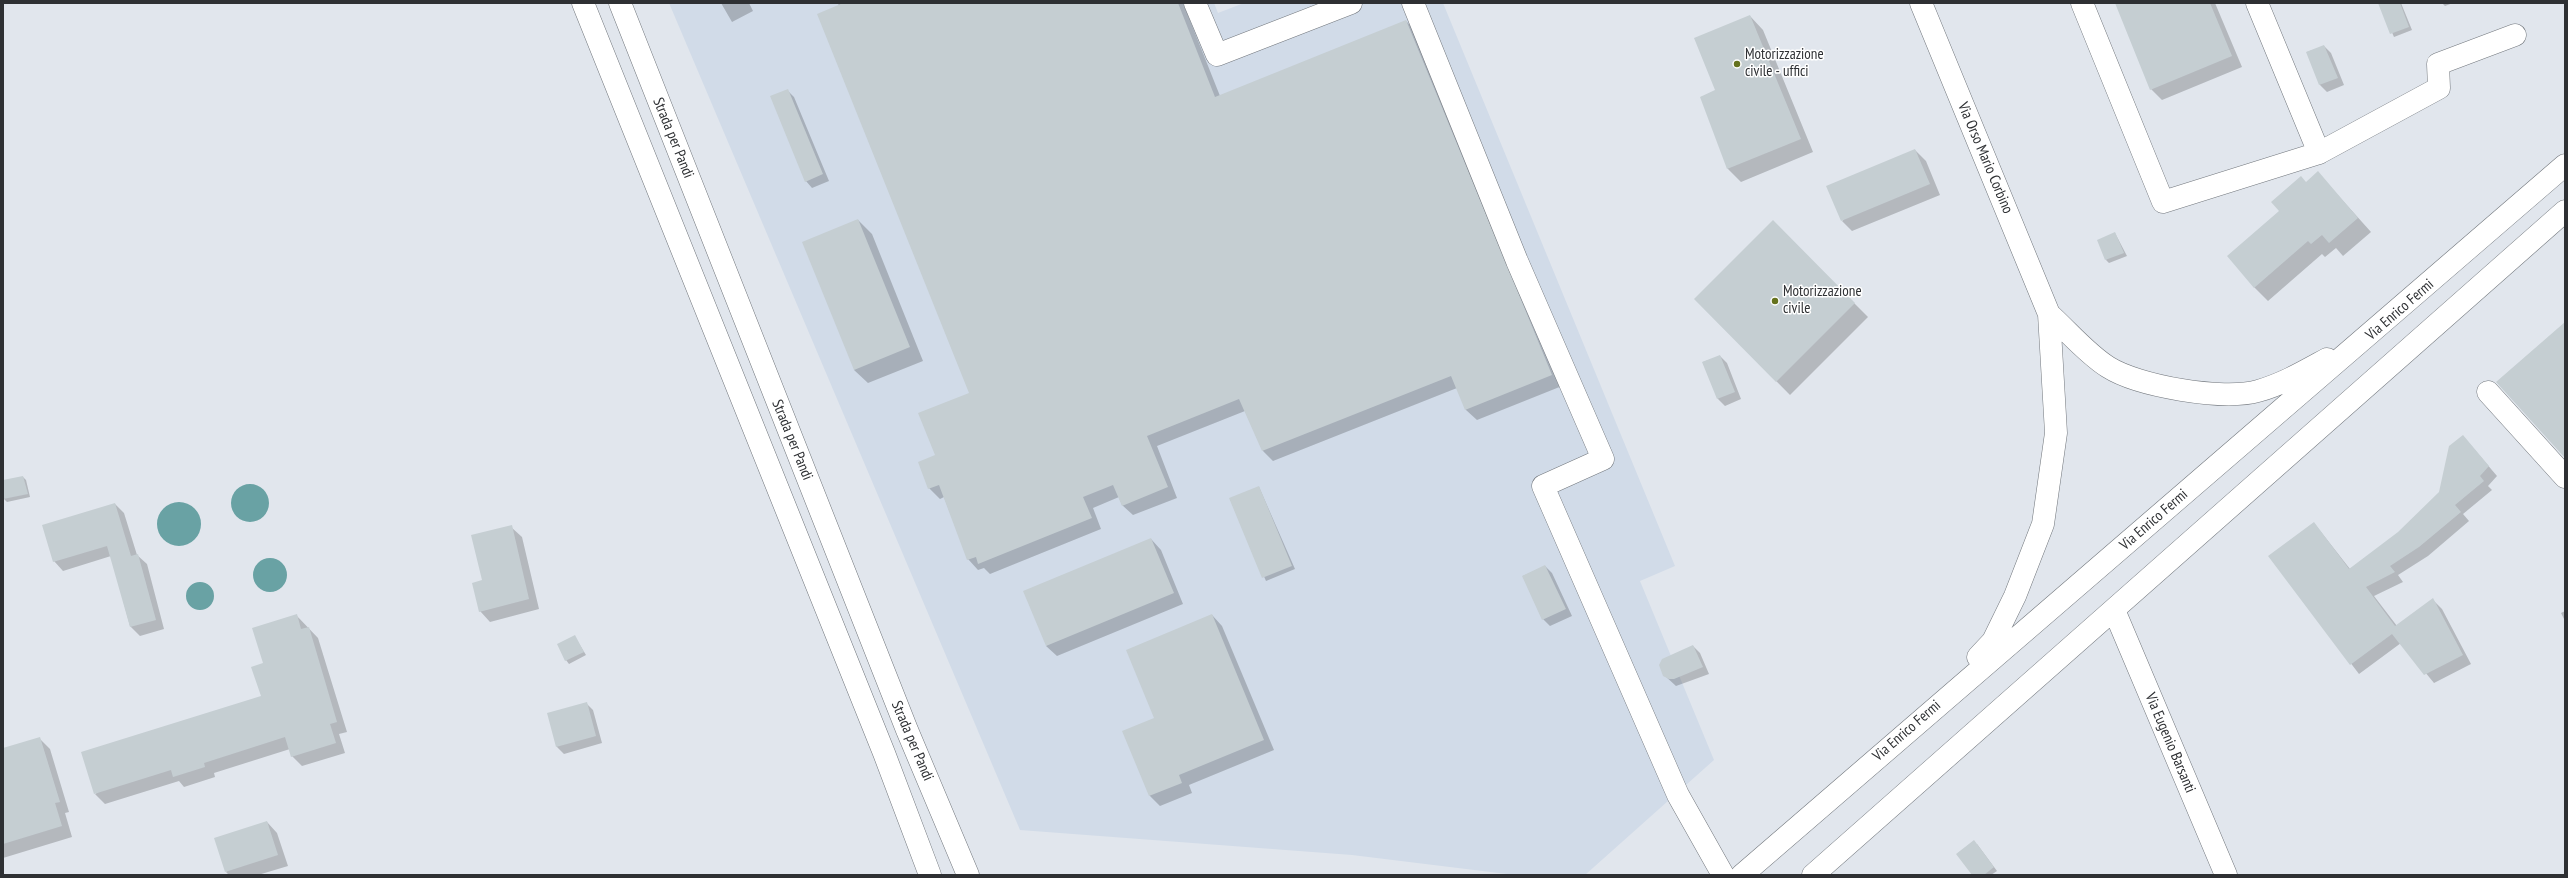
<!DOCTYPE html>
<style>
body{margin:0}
#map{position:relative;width:2568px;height:878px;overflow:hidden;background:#e1e6ed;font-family:"PT Sans Narrow",sans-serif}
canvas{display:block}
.frame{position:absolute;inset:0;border:4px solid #2e3033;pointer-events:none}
</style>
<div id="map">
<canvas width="2568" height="878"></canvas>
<div class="frame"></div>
</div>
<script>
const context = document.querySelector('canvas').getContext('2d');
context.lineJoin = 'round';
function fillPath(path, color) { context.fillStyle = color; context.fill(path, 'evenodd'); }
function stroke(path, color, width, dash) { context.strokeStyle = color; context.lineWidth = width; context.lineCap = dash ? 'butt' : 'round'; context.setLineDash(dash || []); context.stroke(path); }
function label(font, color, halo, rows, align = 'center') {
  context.font = font + ' "PT Sans Narrow",sans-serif'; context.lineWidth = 3; context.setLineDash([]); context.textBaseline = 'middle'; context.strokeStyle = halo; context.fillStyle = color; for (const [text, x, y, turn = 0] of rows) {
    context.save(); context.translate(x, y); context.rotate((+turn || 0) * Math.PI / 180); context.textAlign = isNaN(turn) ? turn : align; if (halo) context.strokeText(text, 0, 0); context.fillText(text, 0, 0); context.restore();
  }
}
fillPath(new Path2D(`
 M669,3H1214L1218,13L1244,3H1443L1675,566L1640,581L1714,760L1585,875H1515L1352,855L1020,830Z`), '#d1dbe8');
fillPath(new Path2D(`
 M231 503a19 19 0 1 1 38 0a19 19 0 1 1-38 0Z
 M157 524a22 22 0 1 1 44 0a22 22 0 1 1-44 0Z
 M253 575a17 17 0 1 1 34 0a17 17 0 1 1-34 0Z
 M186 596a14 14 0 1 1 28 0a14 14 0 1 1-28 0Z`), '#69a2a4');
fillPath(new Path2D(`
 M721,3H749L753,11L732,22Z
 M838,3H1183L1220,96L1406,21L1417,32L1562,386L1477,420L1466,410L1457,388L1273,461L1263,451L1245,411L1157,446L1177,498L1133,515L1122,505L1119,497L1093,508L1101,529L990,574L984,568L978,570L968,559L944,497L940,499L929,488L936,456L970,393Z
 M2116,3H2215L2242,67L2162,100L2151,89Z
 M2379,3H2401L2412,30L2394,37Z
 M2442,3H2453L2445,6Z
 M1750,16L1763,30L1813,152L1741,182L1728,169L1701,97L1716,91Z
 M2324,46L2331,53L2344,85L2327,92L2320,85L2307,52Z
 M787,90L794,97L829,181L812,188L806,181Z
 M1915,150L1926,161L1940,195L1852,231L1842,221Z
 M2318,173L2371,232L2343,256L2336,248L2325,257L2322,254L2268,301L2254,287L2281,211Z
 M858,220L872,234L923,361L868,383L854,370Z
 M1773,222L1868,317L1790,395L1695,299Z
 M2115,233L2127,256L2109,263L2106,260Z
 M1720,356L1727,363L1741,399L1725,406L1718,399L1703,362Z
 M2463,436L2497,476L2488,486L2492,490L2463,514L2469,521L2428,556L2398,575L2403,582L2374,596L2397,626L2433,600L2442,609L2471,664L2434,683L2401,643L2359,674L2270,557L2314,523L2350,569L2398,533L2440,493Z
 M23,477L26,480L30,497L7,502L4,499L3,481Z
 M1259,487L1295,569L1266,581L1230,499Z
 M115,504L124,513L137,555L147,564L164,629L140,636L130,626L111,556L63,571L54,561Z
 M511,527L522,537L539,609L490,622L480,611L483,581Z
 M1151,539L1161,550L1183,604L1057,656L1046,646Z
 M1545,566L1552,573L1572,616L1550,626L1543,619L1523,576Z
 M2565,611V621L2561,613Z
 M296,615L318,638L347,732L339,734L345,753L302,766L292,756L290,749L214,773L215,777L184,787L179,781L105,804L95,794L262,697L265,664Z
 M1212,615L1222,626L1274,750L1189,785L1192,793L1160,806L1150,796L1124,732L1155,719Z
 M575,637L586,655L569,664L566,660Z
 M1693,646L1700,653L1709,674L1676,686L1664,675L1663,660Z
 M586,703L593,710L602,743L564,754L557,747L548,714Z
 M40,739L50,749L69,812L65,813L72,837L3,858V755Z
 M267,822L277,833L288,866L258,875H229L226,872Z
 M1977,844L1997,871L1991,875H1973Z`), '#0003');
fillPath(new Path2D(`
 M843,3H1178L1215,97L1406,20L1552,375L1465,410L1451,376L1262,451L1239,399L1147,436L1168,487L1122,506L1113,485L1083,497L1092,518L978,564L976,557L967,560L939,485L928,489L918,462L935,455L918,413L969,393L817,14Z
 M2115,3H2210L2232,56L2150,90Z
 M2378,3H2400L2409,27L2390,34Z
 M1750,15L1801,139L1727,169L1700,97L1715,90L1694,38Z
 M2324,45L2338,78L2319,85L2306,52Z
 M788,89L823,174L805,182L770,96Z
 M1915,149L1930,184L1841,221L1826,186Z
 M2318,171L2358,218L2329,243L2322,235L2311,244L2308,241L2254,288L2227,256L2279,211L2271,202L2301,176L2306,182Z
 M858,219L910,347L854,370L802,242Z
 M1773,220L1855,303L1776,382L1694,299Z
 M2115,232L2124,253L2105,260L2097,240Z
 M2565,322V458L2496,382Z
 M1720,355L1735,392L1717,399L1702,362Z
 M2463,435L2489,466L2480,476L2484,481L2455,505L2461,512L2419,547L2390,566L2395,572L2366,587L2395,626L2433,598L2463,655L2424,675L2392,634L2350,665L2268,556L2314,522L2349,569L2398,532L2439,492L2449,446Z
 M23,476L28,494L3,499V480Z
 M1259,486L1292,566L1262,578L1229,498Z
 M115,503L131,556L138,554L156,620L130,627L107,546L53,562L42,525Z
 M512,525L529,599L479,612L472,583L482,580L471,535Z
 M1151,538L1174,593L1046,646L1023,591Z
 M1545,565L1566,609L1542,620L1522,576Z
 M297,614L301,629L309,627L337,722L330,724L336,743L291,757L285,737L204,763L205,767L173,777L171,770L94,794L81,752L261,696L251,667L263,663L252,628Z
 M1212,614L1264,740L1179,775L1182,783L1149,796L1122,731L1154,718L1126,650Z
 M575,635L584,652L565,661L557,644Z
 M1693,645L1703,667L1674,679H1669L1663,676L1659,665L1662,659Z
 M587,702L596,736L556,747L547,713Z
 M40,737L60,802L55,803L62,826L3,844V748Z
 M267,821L278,855L225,872L214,838Z
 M1974,840L1994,867L1984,875H1972L1956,854Z`), '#c5ced2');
const minor = new Path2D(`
 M583,3L884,753L930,875
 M620,3L907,730L968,875
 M1195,3L1217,55L1351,3
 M1413,3L1517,261L1603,459L1543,486L1678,795L1723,875
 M1921,3L2049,314L2056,433L2043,524L2015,596L1993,641L1978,657
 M2082,3L2163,202L2319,153L2439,88L2438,64L2515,35
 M2257,3L2319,153
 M2049,314C2067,330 2087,354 2108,367C2138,386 2223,401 2258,391C2283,384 2305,371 2327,359
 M2488,392L2565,477
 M2114,610L2226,875
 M1742,875L2565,165
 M1813,875L2565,211`);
stroke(minor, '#72777d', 23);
stroke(minor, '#fff', 22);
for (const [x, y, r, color] of [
 [1737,64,4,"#65721d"],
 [1775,301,4,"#65721d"]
]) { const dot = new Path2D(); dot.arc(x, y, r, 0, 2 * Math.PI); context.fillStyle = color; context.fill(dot); stroke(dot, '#fff', 1.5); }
label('15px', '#2e3033', '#fff', [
 ["Motorizzazione",1745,55],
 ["civile - uffici",1745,72],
 ["Motorizzazione",1783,292],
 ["civile",1783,309]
], 'left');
label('15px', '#2e3033', '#fff', [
 ["Strada per Pandi",673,138,68],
 ["Via Orso Mario Corbino",1985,158,67],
 ["Via Enrico Fermi",2400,310,-41],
 ["Strada per Pandi",792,440,68],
 ["Via Enrico Fermi",2154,520,-41],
 ["Via Enrico Fermi",1907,731,-41],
 ["Strada per Pandi",912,741,67],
 ["Via Eugenio Barsanti",2170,743,67]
]);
</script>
